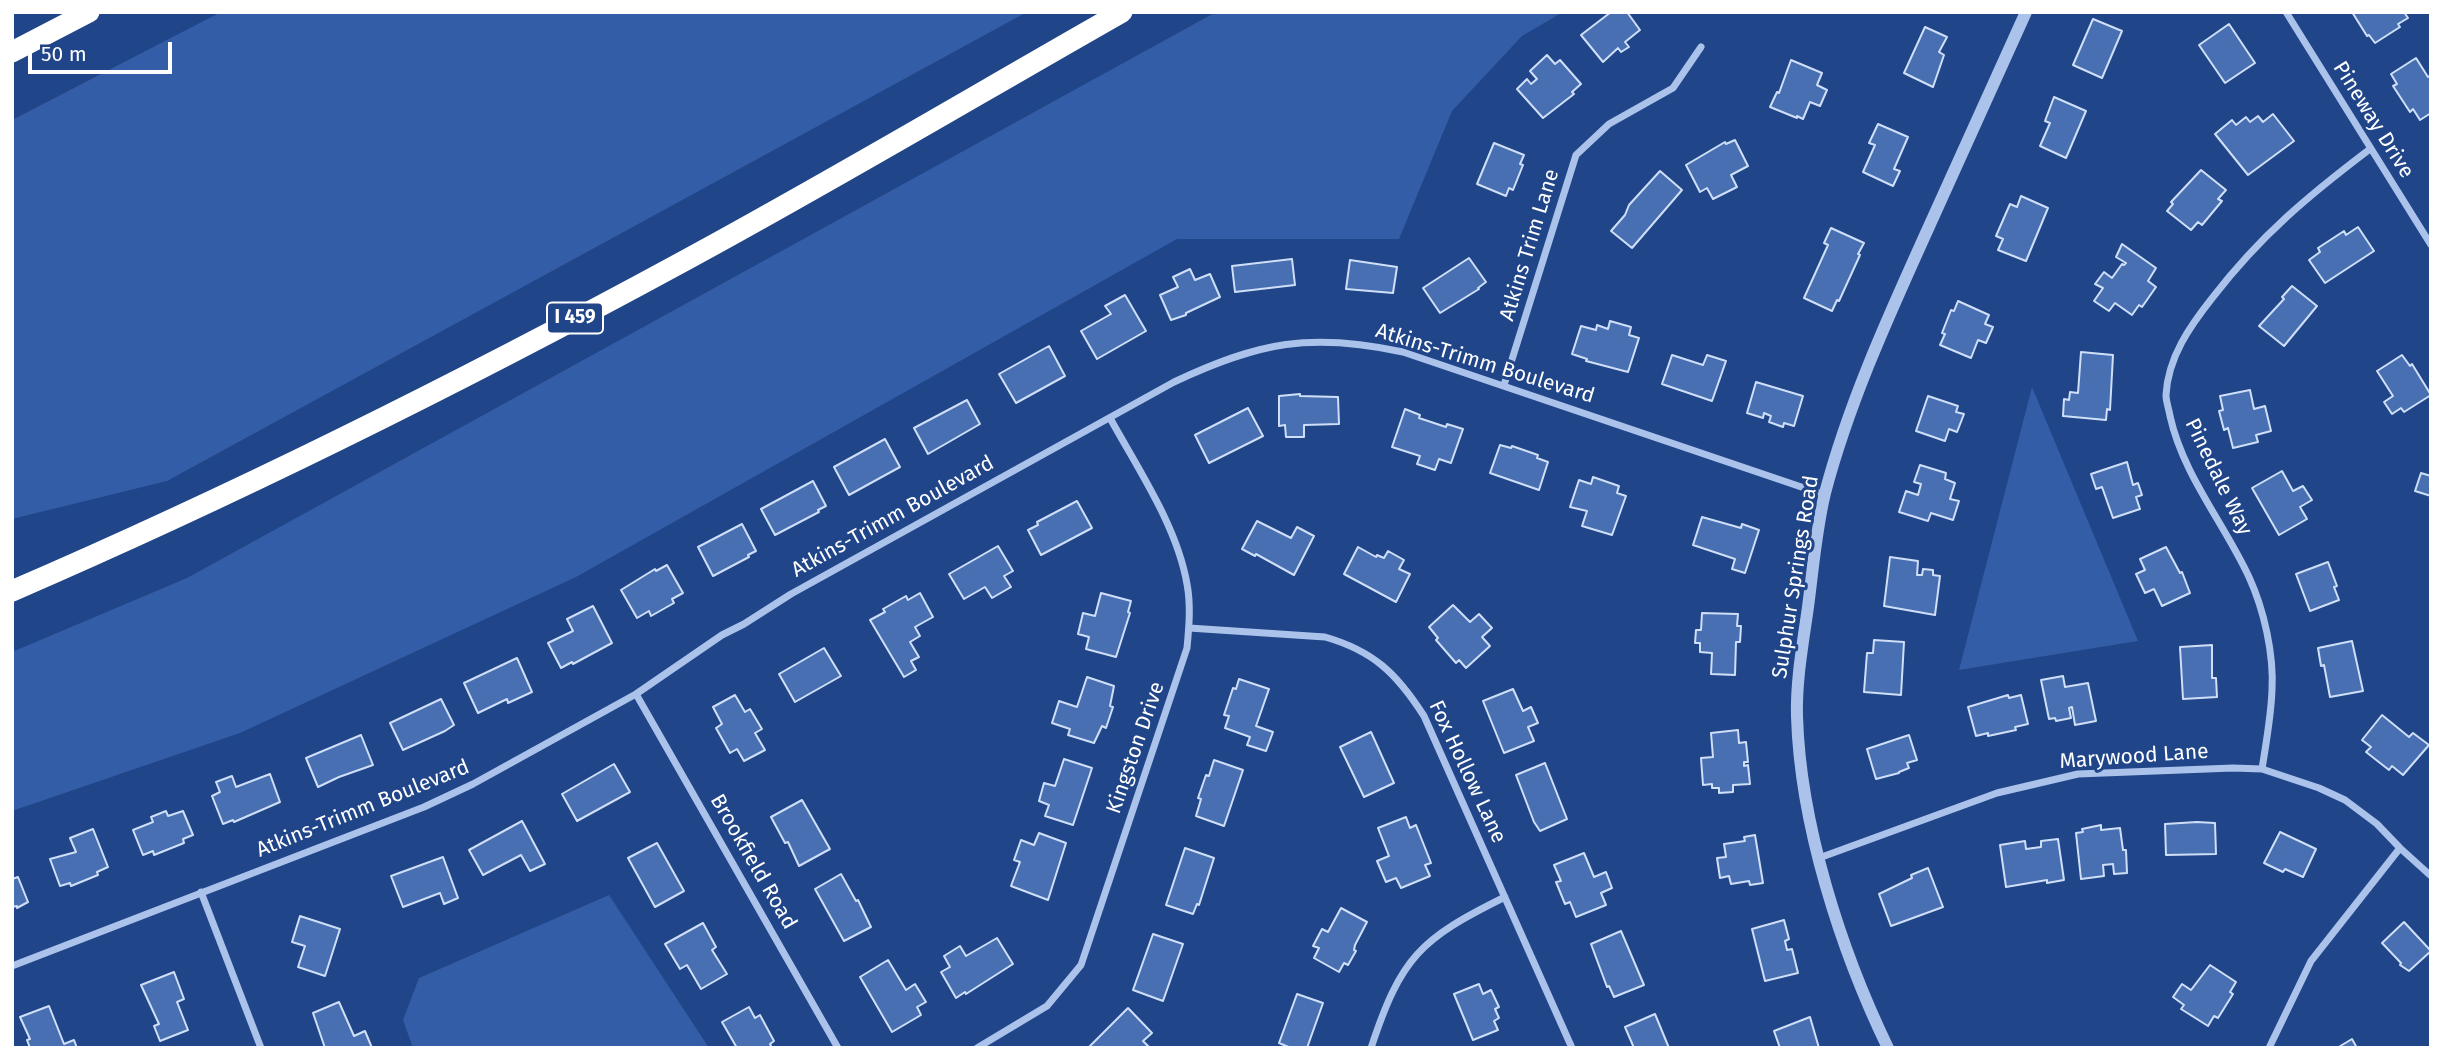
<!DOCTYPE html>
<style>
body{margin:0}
#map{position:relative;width:2443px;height:1060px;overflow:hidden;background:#204589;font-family:"Fira Sans",sans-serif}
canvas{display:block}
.frame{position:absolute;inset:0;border:14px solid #fff;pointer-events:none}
.scale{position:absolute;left:28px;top:42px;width:144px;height:32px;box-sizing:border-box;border:4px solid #fff;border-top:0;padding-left:9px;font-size:21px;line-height:24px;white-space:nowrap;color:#fff;-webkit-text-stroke:5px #204589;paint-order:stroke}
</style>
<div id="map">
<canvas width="2443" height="1060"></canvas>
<div class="frame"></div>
<div class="scale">50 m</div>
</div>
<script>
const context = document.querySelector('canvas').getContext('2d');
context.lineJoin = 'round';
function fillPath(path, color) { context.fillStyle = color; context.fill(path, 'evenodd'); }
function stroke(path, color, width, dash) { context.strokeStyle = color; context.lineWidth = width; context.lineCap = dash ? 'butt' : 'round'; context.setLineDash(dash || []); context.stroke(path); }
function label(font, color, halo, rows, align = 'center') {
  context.font = font + ' "Fira Sans",sans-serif'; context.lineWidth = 6; context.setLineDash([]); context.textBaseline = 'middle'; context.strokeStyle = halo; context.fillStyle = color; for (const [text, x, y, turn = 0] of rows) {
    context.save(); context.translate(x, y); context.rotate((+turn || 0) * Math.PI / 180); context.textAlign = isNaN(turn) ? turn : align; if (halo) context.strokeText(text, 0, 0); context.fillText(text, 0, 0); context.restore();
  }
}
fillPath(new Path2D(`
 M221,12H1027L167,481L12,519V120Z
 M1216,12H1563L1522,36L1452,111L1399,239H1177L576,577L240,733L12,811V652L187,578Z
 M2032,387L2138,641L1959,670Z
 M609,895L709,1048H413L403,1020L419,978Z`), '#335da6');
const building = new Path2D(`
 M1611,12H1627L1640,30L1625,42L1629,47L1621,52L1618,48L1603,62L1581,35Z
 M2352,12H2404L2408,18L2398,24L2400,27L2375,43L2369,35L2367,36Z
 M2093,19L2122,31L2102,78L2073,65Z
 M2229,24L2255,63L2225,83L2199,45Z
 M1925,27L1947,37L1939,52L1944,55L1933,87L1904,73Z
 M1547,55L1555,64L1560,60L1581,84L1572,92L1574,94L1543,118L1517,89L1527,79L1531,84L1537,79L1530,71Z
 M2416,58L2428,77L2431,75V113L2420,120L2413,109L2410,112L2393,86L2397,84L2391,74Z
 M1791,60L1822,73L1817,85L1827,90L1820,106L1810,102L1803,119L1797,116V118L1770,107L1777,92L1779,93Z
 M2054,97L2086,111L2066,158L2040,146L2050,123L2045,121Z
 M2273,114L2294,141L2248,175L2215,134L2232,120L2236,125L2246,117L2250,122L2258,116L2263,122Z
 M1878,124L1908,137L1894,169L1900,171L1893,186L1863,172L1875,145L1869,143Z
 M1735,140L1748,166L1731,175L1737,187L1713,199L1707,188L1700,192L1686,165L1725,142L1726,144Z
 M1494,143L1524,155L1520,164L1523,165L1513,190L1509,188L1506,196L1477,184Z
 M2201,170L2226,190L2218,199L2222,201L2202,225L2198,222L2191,230L2167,211L2173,204L2171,202Z
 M1660,171L1682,190L1632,248L1611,231L1625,215L1629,205Z
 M2021,196L2048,208L2026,261L1998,250L2003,239L1996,236L2010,204L2017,207Z
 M2358,227L2374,251L2325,283L2309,260L2320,252L2318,248L2344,231L2346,235Z
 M1831,228L1864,243L1858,254L1860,255L1839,301L1837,300L1832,311L1804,298L1828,245L1824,243Z
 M2122,244L2156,268L2148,281L2156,287L2142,307L2139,305L2132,315L2115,303L2109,311L2094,301L2103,288L2095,284L2104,272L2112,278L2122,264L2124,265L2126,263L2116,257Z
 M1469,258L1486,282L1478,288L1479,289L1440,313L1423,288Z
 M1292,259L1295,285L1235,292L1232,266Z
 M1350,260L1397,267L1393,293L1346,289Z
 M1190,269L1195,280L1210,274L1220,297L1186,313V315L1171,320L1160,295L1178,287L1173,277Z
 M2292,286L2317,306L2284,346L2259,326L2284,299L2282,297Z
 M1125,295L1146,331L1097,359L1081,331L1111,314L1105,306Z
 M1958,301L1989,315L1985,324L1993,327L1986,343L1978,340L1971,358L1940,345L1945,334L1942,333L1951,310L1954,311Z
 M1610,321L1631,327L1629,335L1639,338L1628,372L1586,361L1587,359L1572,354L1581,326L1596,330L1597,325L1608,329Z
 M1049,346L1065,376L1016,403L999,374Z
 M2081,352L2113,355L2110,410L2107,409L2106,420L2063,416L2064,399L2069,400L2070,392L2078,393Z
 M1672,355L1703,365L1707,355L1726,361L1712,401L1662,384Z
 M2402,355L2410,366L2412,364L2431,395L2404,412L2401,408L2392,414L2384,402L2393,396L2377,371Z
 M1756,382L1803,396L1794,426L1784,423L1783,427L1769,422L1771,416L1764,413L1763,418L1747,413Z
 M2250,390L2254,409L2265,406L2271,431L2256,435L2258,442L2233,448L2228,428L2224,430L2219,411L2223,410L2220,396Z
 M1300,394V396L1338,397L1339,424L1304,425V437H1286L1285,425L1279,426V396Z
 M1928,396L1958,406L1956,412L1964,414L1957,432L1949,429L1945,441L1916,431Z
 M967,400L980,424L928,454L914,428Z
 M1248,408L1263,436L1209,463L1195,435Z
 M1405,409L1420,415L1419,418L1446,427L1447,424L1463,429L1451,463L1439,459L1435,470L1417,464L1420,456L1392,447Z
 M885,439L900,467L849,495L834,467Z
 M1500,445L1511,448L1512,446L1538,455L1537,458L1548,462L1539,490L1490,473Z
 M2127,462L2133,485L2138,483L2142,495L2136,497L2140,509L2113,518L2102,487L2096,489L2091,474Z
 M1920,465L1946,473L1945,479L1955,483L1950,499L1959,501L1953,520L1931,513L1928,521L1899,512L1906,491L1918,495L1921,484L1914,482Z
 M2282,471L2293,491L2303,486L2312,500L2300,507L2307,519L2279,535L2252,488Z
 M2421,473L2431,476V496L2415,491Z
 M1593,477L1619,486L1617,493L1626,496L1612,535L1582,526L1587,511L1570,507L1579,480L1591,484Z
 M813,481L826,506L818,510L819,512L775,535L761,509Z
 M1077,501L1092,528L1041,555L1028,530L1038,525L1037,522Z
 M1702,517L1741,528L1742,524L1759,530L1745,573L1732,569L1735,559L1693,545Z
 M1257,521L1291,538L1297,527L1314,536L1294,575L1256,554L1255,556L1242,549Z
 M742,524L756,551L748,555L749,557L713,576L698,547Z
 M998,546L1013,571L1004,576L1011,587L992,598L985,587L964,599L949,574Z
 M1358,547L1376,557L1377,555L1384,558L1388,551L1404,560L1399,569L1410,574L1396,602L1344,574Z
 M2166,547L2180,573L2182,572L2190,593L2162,606L2154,589L2145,593L2136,574L2145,570L2140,559Z
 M1890,557L1918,561L1917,575H1922L1923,569L1933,570V575L1940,576L1935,615L1884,606Z
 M2328,562L2337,586L2334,587L2339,600L2310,611L2296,574Z
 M667,565L683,593L672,599L674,603L651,616L649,611L637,618L621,590L655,569L656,571Z
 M920,593L933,617L915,627L920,636L910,642L919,657L911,661L916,670L904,677L870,620L885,612L883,609L906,596L908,600Z
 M1101,593L1131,601L1128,612L1130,613L1116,657L1086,649L1089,637L1078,634L1083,613L1095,616Z
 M1453,605L1470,622L1479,614L1492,628L1482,637L1490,646L1466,668L1459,660L1456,663L1436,640L1438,638L1429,627Z
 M593,606L612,643L573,664L572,662L561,668L548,643L573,631L567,619Z
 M1702,613L1738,614L1737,626H1741L1740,642H1736L1735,675L1711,674L1712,653L1700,652V643H1695L1696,630H1701Z
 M1874,640L1904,642L1901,695L1864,692L1867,653H1873Z
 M2352,641L2363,691L2330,697L2324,665L2321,666L2318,648Z
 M2212,645V678H2216L2217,697L2183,699L2180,647Z
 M824,648L841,676L795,702L779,674Z
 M517,658L532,692L508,703L507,699L478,713L464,683Z
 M2063,676L2065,687L2088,683L2096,721L2075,725L2072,707L2069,708L2071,718L2056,721L2055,718L2049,719L2041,680Z
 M1087,677L1114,686L1110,706L1113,707L1106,728L1102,726L1094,743L1068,735L1070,729L1052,723L1059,701L1077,707Z
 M1239,679L1269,689L1256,726L1273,732L1266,751L1247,745L1250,737L1225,728L1229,716L1224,715L1233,688L1236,689Z
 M1513,689L1523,711L1531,707L1538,723L1528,727L1534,741L1504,753L1483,701Z
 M735,695L745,712L750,709L762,729L755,733L765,750L744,761L737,749L730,753L716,728L722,724L713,707Z
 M2008,695L2009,698L2021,695L2028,724L2015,727L2016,730L1988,736V733L1976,736L1968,707Z
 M441,699L454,725L445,731L403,750L390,723Z
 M2382,715L2409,737L2413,733L2429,745L2403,775L2392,766L2389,770L2366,752L2371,747L2362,740Z
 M1738,730L1739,743L1746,742L1748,762H1744V766L1748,765L1750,784L1733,785V792L1719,793V788H1712V784L1703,785L1701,758L1713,757L1711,733Z
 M1371,732L1394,783L1364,797L1340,747Z
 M361,735L373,765L339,777L318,787L306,758Z
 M1909,735L1917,760L1907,763L1909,768L1899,772V773L1876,779L1867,749Z
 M1064,759L1092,768L1073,825L1045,816L1049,805L1039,801L1044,783L1055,786Z
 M1214,760L1243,770L1224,826L1196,816L1201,799L1198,798L1206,775L1209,776Z
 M1545,763L1567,819L1540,831L1534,822L1516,775Z
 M614,764L630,792L577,821L562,794Z
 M270,774L280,802L234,822L233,820L223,824L212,796L220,792L216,782L232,776L236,787Z
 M802,800L830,849L799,866L788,842L785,843L771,817Z
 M166,811L168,816L183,811L193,835L183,839L184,843L154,855L153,851L143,855L133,830L153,822L151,817Z
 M1406,817L1410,828L1416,825L1431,863L1425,865L1430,876L1401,888L1396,878L1386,882L1377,861L1389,856L1378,828Z
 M522,821L545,864L530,871L521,855L483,875L469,850Z
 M2197,822L2215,823L2216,854L2166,855L2165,824Z
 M2101,825V830L2120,828L2123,850H2126L2127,873L2114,874L2113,864L2103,865L2104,876L2081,879L2076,833L2083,832L2082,829Z
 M93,829L108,867L97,872L98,875L71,886L70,883L60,886L50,859L76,852L70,838Z
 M2280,832L2316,849L2303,877L2285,869L2283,872L2264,863Z
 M1039,833L1066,843L1048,900L1011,886L1020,862L1014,860L1021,840L1034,845Z
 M1755,835L1763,883L1750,885L1749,881L1731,884L1729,876L1720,878L1717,858L1726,857L1724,844L1745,841L1744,837Z
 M2058,839L2064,880L2047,883V880L2006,887L2000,845L2025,841L2026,849L2041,847V841Z
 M657,843L684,891L655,907L628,858Z
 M1185,848L1214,858L1199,905L1197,904L1193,914L1166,905Z
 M1584,853L1594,877L1606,872L1612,888L1601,893L1606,905L1576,917L1570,902L1565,904L1556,882L1561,881L1554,865Z
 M443,857L458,898L444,904L440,893L403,907L391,876Z
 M1928,868L1943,907L1891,926L1879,894L1912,878L1911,875Z
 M841,874L856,901L858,900L871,927L844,941L815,889Z
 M18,877L28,902L17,908V906L12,907V879Z
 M1341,908L1367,922L1355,945L1354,950L1356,951L1348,965L1344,963L1339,972L1314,958L1319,948L1313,946L1322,929L1328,932Z
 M300,916L340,929L325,976L298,967L305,946L292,942Z
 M1784,920L1789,939L1785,941L1787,950L1792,949L1798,973L1765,981L1752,929Z
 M2404,922L2431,951L2409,971L2400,965L2401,963L2382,943Z
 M703,923L716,947L712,950L727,974L701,989L687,965L680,969L665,944Z
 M1621,931L1644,985L1614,997L1609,986L1607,987L1591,944Z
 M1153,934L1183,944L1163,1001L1133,990Z
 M997,938L1013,964L966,994L965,992L956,998L941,972L950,967L944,956L960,946L966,956Z
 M888,960L906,990L915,984L926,1002L917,1007L921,1015L892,1032L860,977Z
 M2210,965L2236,982L2230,992L2233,994L2218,1018L2214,1016L2208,1026L2181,1009L2184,1005L2173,997L2182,984L2191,990Z
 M174,972L184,999L177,1002L188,1030L160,1041L154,1026L159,1024L141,985Z
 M1479,984L1483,994L1491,990L1499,1007L1495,1009L1499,1018L1494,1021L1498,1030L1473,1040L1454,994Z
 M1297,994L1323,1003L1307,1048H1291L1279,1043Z
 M339,1002L354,1036L365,1031L372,1048H325L313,1013Z
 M49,1006L64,1044L74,1040L77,1048H30L27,1040L30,1039L20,1017Z
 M749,1007L755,1018L760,1015L774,1041L770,1044L772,1048H737L722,1022Z
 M1128,1008L1152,1033L1143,1041L1150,1048H1088Z
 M1655,1014L1669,1048H1634L1625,1027Z
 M1810,1017L1819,1048H1780L1774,1031Z
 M2352,1039L2357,1048H2337Z`);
fillPath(building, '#486fb1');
stroke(building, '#cfdff8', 2);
stroke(new Path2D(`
 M2286,12L2431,245
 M1504,385L1576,155L1609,124L1673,88L1701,47
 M1189,628L1325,637C1374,651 1397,674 1424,716L1572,1048
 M636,694L838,1048
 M2262,769C2266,743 2271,717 2272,690C2274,654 2264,610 2249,577C2224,523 2183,475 2170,416C2169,409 2166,402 2166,395C2168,357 2190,326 2213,297C2261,235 2308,196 2370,149
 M1819,858L1997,793L2078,774L2233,768L2262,769L2319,788L2345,800L2377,824L2400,848L2431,876
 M201,892L261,1048
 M12,966L424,807L473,784L636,694L722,635L744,624L791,594L1174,382C1259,342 1311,332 1403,352L1825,495
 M977,1048L1047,1006L1081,965L1187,648C1189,627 1191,605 1187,584C1177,526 1138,469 1110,418
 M1371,1048C1401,957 1420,939 1505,897
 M2269,1048L2311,961L2400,848`), '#abc2eb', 7);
stroke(new Path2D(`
 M1888,1048C1841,951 1800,824 1797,716C1796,680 1803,643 1808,607C1813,569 1816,530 1825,493C1848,406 1885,324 1922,242C1957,166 1991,89 2026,12`), '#abc2eb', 12);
stroke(new Path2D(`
 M12,52L89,12
 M12,591C241,492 465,380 684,261C832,181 976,95 1122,12`), '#fff', 21);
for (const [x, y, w] of [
 [575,318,56]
]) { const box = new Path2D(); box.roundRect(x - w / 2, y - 15.5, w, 31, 5); context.fillStyle = '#204589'; context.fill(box); stroke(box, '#fff', 2); }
label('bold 19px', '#fff', null, [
 ["I 459",575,318]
]);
label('21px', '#fff', '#204589', [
 ["Pineway Drive",2373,120,58],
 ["Atkins Trim Lane",1530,245,-73],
 ["Atkins-Trimm Boulevard",1485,364,17],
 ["Pinedale Way",2218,477,64],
 ["Atkins-Trimm Boulevard",893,517,-29],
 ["Sulphur Springs Road",1796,577,-81],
 ["Kingston Drive",1136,748,-71],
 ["Marywood Lane",2134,757,-4],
 ["Fox Hollow Lane",1467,772,65],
 ["Atkins-Trimm Boulevard",363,809,-22],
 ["Brookfield Road",753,862,60]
]);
</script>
